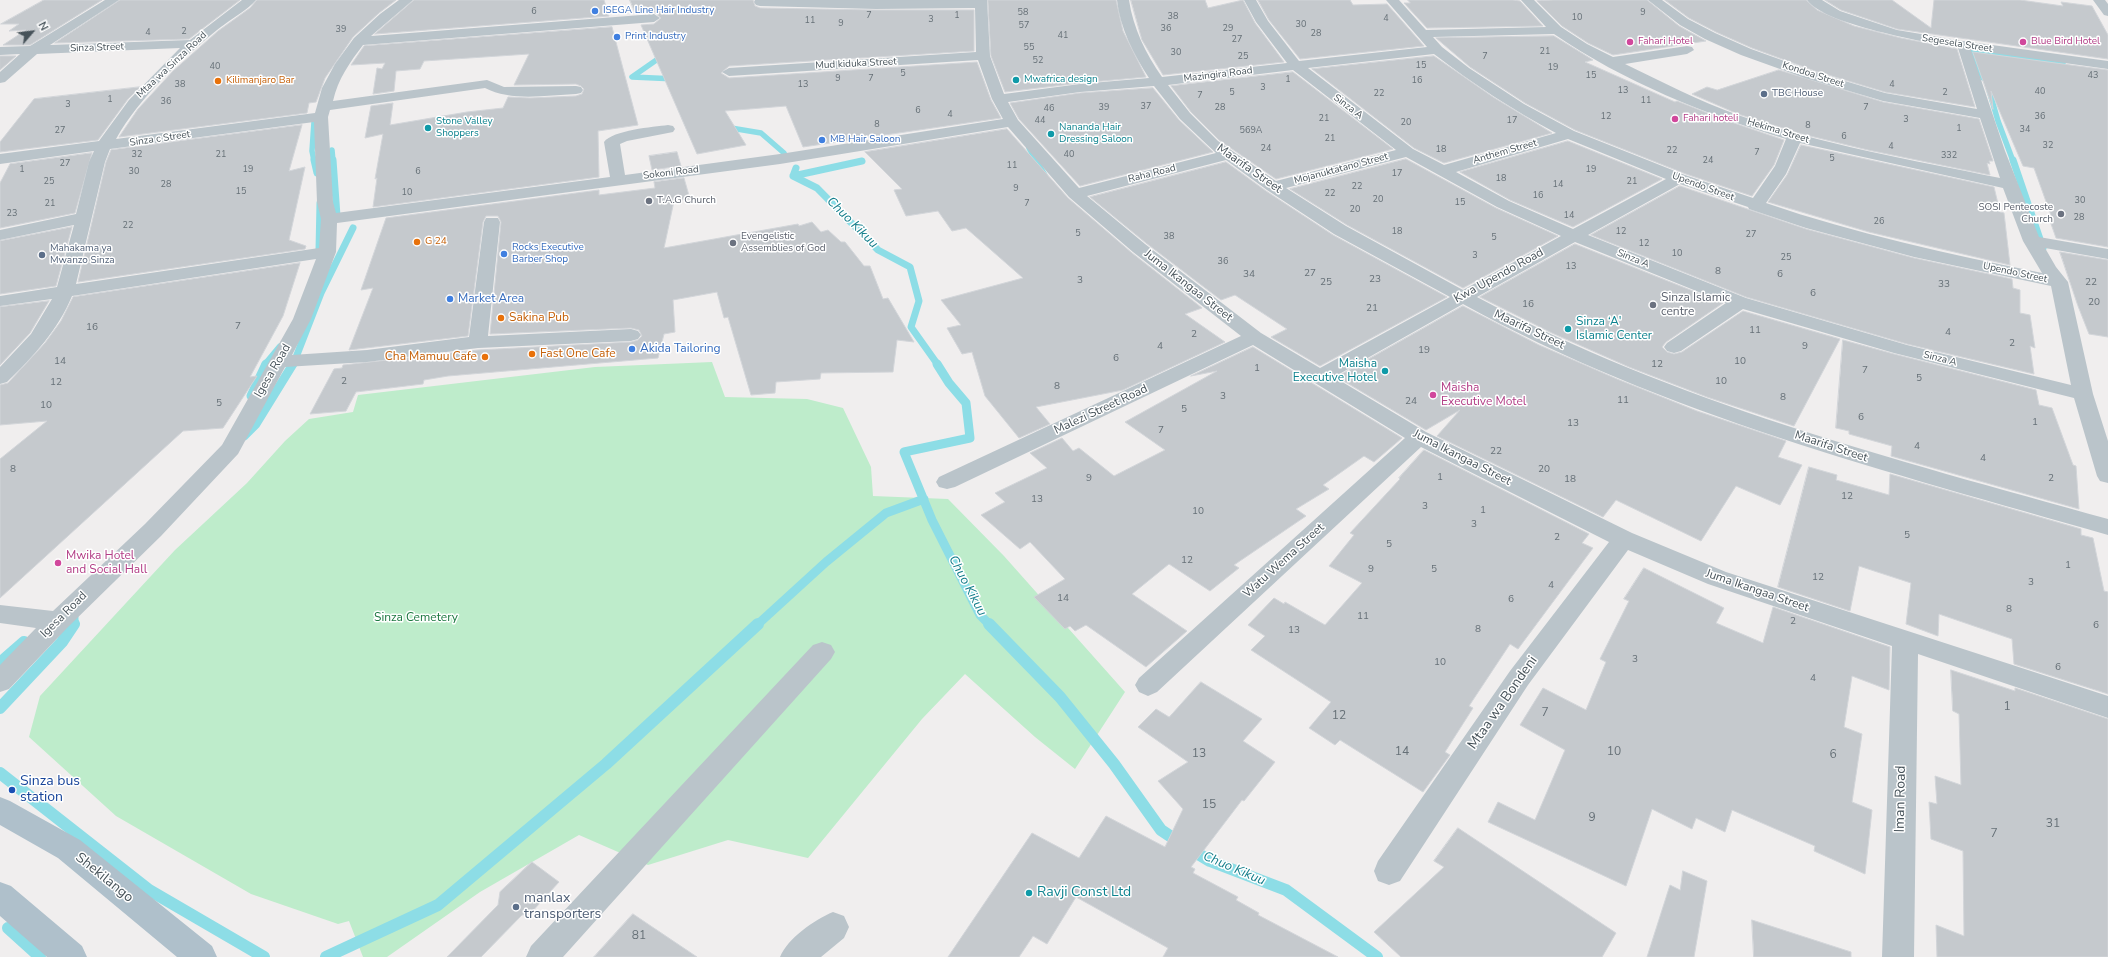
<!DOCTYPE html>
<meta charset="utf-8">
<style>
body{margin:0}
#map{position:relative;width:2108px;height:957px;overflow:hidden;background:#f0eeee;font-family:"Nunito Sans",sans-serif}
canvas{display:block}
.north{position:absolute;left:12px;top:12px;width:40px;height:40px;-webkit-text-stroke:3px #fff;paint-order:stroke;rotate:62deg;font-size:11px;font-weight:700;line-height:16px;text-align:center;color:#47535a}
.north::after{content:'';display:block;margin:auto;width:14px;height:18px;background:#47535a;clip-path:polygon(50% 0,100% 100%,50% 72%,0 100%)}
</style>
<div id="map">
<canvas width="2108" height="957"></canvas>
<div class="north">N</div>
</div>
<script>
const context = document.querySelector('canvas').getContext('2d');
context.lineJoin = 'round';
function fillPath(path, color) { context.fillStyle = color; context.fill(path, 'evenodd'); }
function stroke(path, color, width, dash) { context.strokeStyle = color; context.lineWidth = width; context.lineCap = dash ? 'butt' : 'round'; context.setLineDash(dash || []); context.stroke(path); }
function label(font, color, halo, rows, align = 'center') {
  context.font = font + ' "Nunito Sans",sans-serif'; context.lineWidth = 3; context.setLineDash([]); context.textBaseline = 'middle'; context.strokeStyle = halo; context.fillStyle = color; for (const [text, x, y, turn = 0] of rows) {
    context.save(); context.translate(x, y); context.rotate((+turn || 0) * Math.PI / 180); context.textAlign = isNaN(turn) ? turn : align; if (halo) context.strokeText(text, 0, 0); context.fillText(text, 0, 0); context.restore();
  }
}
fillPath(new Path2D(`
 M712,362L725,397L807,399L843,408L871,467L873,496L948,499L1004,556L1125,692L1075,769L1035,737L965,674L922,719L808,858L728,840L648,865L579,835L480,892L387,957H363L349,921L338,924L251,894L116,816L29,737L40,696L175,550L247,483L285,441L309,419L353,412L358,395L595,367Z`), '#beeccb');
stroke(new Path2D(`
 M665,54L632,77L676,79
 M1983,78L1971,51L2063,64
 M1989,90L1998,121L2013,161
 M314,122L312,151L314,161
 M725,127L761,133L784,153
 M1029,148L1036,161
 M332,150L333,161`), '#8ddde6', 5.5);
stroke(new Path2D(`
 M314,160L317,173
 M333,160L337,216
 M1035,160L1044,175
 M2013,160L2043,248
 M796,168L793,176L817,188L878,250L910,267L919,301L911,327L938,365
 M793,176L862,161
 M319,250L320,203
 M265,365L280,347
 M293,365L321,293L353,228`), '#8ddde6', 7);
stroke(new Path2D(`
 M937,364L949,383L966,403L970,438L904,452L932,520L980,615L990,625
 M251,396L266,364
 M244,436L256,424L293,364
 M74,625V610
 M757,625L826,562L886,513L924,499`), '#8ddde6', 9);
stroke(new Path2D(`
 M989,624L1060,697L1114,764L1161,830L1179,842
 M0,663L24,642
 M0,708L62,642L74,624
 M0,773L149,890L264,957
 M1190,849L1210,861L1286,890L1377,957
 M8,928L40,957
 M326,957L438,905L606,764L758,624`), '#8ddde6', 12);
const building = new Path2D(`
 M44,0H102L30,45H3L26,30L9,31L19,24H1Z
 M120,0H240L189,39L55,43Z
 M257,0H396L379,13L353,37L325,78L316,102L309,103L307,113L119,137L138,109L173,71L218,31L250,8Z
 M414,0H604L609,16L375,34Z
 M630,0H753L755,6L760,8L876,10H974V51L729,66L721,73L729,78L977,62L991,100L1001,118L803,147L786,106L725,111L746,145L697,154L641,25L654,24L661,18L654,12L636,14Z
 M988,0H1116L1123,31L1146,77L1080,83L1005,92L991,56Z
 M1131,0H1205L1208,8L1243,0L1255,23L1284,62L1163,75L1142,40Z
 M1258,0H1350L1353,5L1387,4L1424,46L1300,59L1269,20Z
 M1408,0H1513L1520,1L1543,26L1427,28L1404,3H1410Z
 M1553,0H1647L1679,26L1706,41L1613,55L1588,43L1562,26L1537,1Z
 M1665,0H1806L1817,10L1854,26L1901,38L1957,49L1975,107L1885,92L1815,71L1752,48L1716,32L1689,18Z
 M1825,0H1892L1931,28L1934,0H2020L2063,6L2061,2L2092,6L2108,35V59L1897,29L1841,10Z
 M612,27L638,125L598,131L599,177L373,207L377,178L375,179L383,134L365,138L371,106L393,103L390,125L467,112L503,108L508,97L530,98L576,96L582,94L584,89L581,86L576,84L514,85L529,54L424,61L420,69L396,71L394,91L373,94L377,68L382,69L385,63L351,65L364,46Z
 M1554,36L1593,60L1585,62L1675,102L1677,101L1725,120L1784,140L1774,165L1752,196L1686,174L1575,130L1525,103L1470,67L1436,38Z
 M1973,52L2108,70V247L2056,238L2050,221H2053L2034,168L2023,166L1991,91L1993,109Z
 M0,56H16L0,70Z
 M1434,56L1493,97L1552,133L1444,163L1414,148L1312,69Z
 M1779,70L1883,102L1979,119L1993,161H1989L1990,164L1987,163L1990,175L1868,150L1802,134L1738,114L1692,94L1707,87L1717,90Z
 M1293,72L1393,149L1276,179L1219,140L1191,112L1171,86Z
 M140,87L128,99L98,140L0,152V142L34,99Z
 M1153,88L1179,120L1213,152L1080,186L1019,119L1010,103L1080,93Z
 M302,125L289,171L305,167L289,240L306,246L305,249L78,282L106,162L111,150Z
 M1007,129L1068,198L1132,253L1202,308L1185,314L1225,342L1123,390L1036,407L1050,424L1019,438L985,396L972,352L962,354L947,328L961,325L941,300L1023,278L966,228L952,231L938,211L906,216L894,190L902,189L865,152Z
 M1568,141L1662,179L1573,227L1510,200L1460,172Z
 M1801,145L1994,187L2000,212L2004,213L2010,265L1869,232L1768,202L1787,175Z
 M677,152L681,166L652,170L649,156Z
 M92,153L75,213L0,228V183L10,164Z
 M1406,159L1496,208L1558,236L1463,288L1347,225L1290,189Z
 M1226,162L1266,191L1333,235L1447,297L1320,366L1271,337L1287,329L1235,295L1221,300L1146,243L1090,197Z
 M684,178L690,199L674,201L664,248L798,224L799,226L812,222L821,232L828,230L841,242H845L864,266H870L883,299L888,298L914,342L897,340L893,372L821,373L820,379L776,382L775,393L751,395L728,317L724,318L717,292L673,300L675,332L664,334L658,358L448,376L424,380L423,384L356,392L346,411L310,414L334,369L342,368L343,365L478,350L631,342L638,340L642,336L639,330L631,328L490,334L501,222L498,216H486L483,222L468,336L349,350L373,288L361,290L386,218L599,190V195L655,188L654,182Z
 M1680,186L1806,229L1914,258L2012,279L2013,288L2020,290V313L2030,315L2035,348L2030,346L2034,374L1907,344L1746,297L1591,235Z
 M72,227L56,286L0,294V241Z
 M1575,244L1723,303L1666,342L1662,347L1667,352L1674,354L1682,352L1743,311L1840,339L1794,426L1707,397L1629,367L1552,333L1480,297Z
 M2060,252L2108,260V337L2089,334L2078,306Z
 M300,263L283,316L250,377L257,376L223,428L183,431L0,598V459L47,421L0,425V385L8,383L45,343L61,321L73,297Z
 M49,301L30,333L0,365V307Z
 M1463,306L1539,345L1617,379L1697,411L1786,441L1778,457L1802,465L1780,505L1736,486L1701,541L1616,500L1603,517L1437,436L1460,410L1426,430L1337,377Z
 M1843,340L1894,354L2036,390L2039,405L2052,408L2073,465L2076,466L2079,509L1891,456L1892,446L1849,434V431L1836,428Z
 M1253,347L1402,438L1374,462L1364,456L1323,485L1329,489L1296,509L1306,516L1234,565L1239,568L1210,591L1169,564L1132,594L1187,631L1146,667L1086,625L1075,631L1070,626L1065,629L1034,597L1065,579L1030,542L1020,549L981,515L1005,502L995,493L1047,468L1030,453L1062,438L1073,451L1079,448L1114,476L1165,450L1125,422L1217,371L1191,376Z
 M1424,450L1589,534L1582,543L1593,548L1518,649L1510,644L1469,706L1473,708L1445,752L1450,755L1423,792L1340,740L1335,745L1309,728L1331,702L1251,650L1265,636L1248,625L1274,598L1284,604L1285,602L1325,625L1362,583L1329,566L1354,535L1350,533L1400,479L1399,478Z
 M1809,467L1837,475L1836,480L1889,495L1890,474L2081,529V535L2093,538L2104,591L2108,592V694L2014,664L2012,639L1939,614L1938,636L1906,624L1911,583L1859,566L1850,611L1778,587Z
 M1644,568L1724,608L1716,623L1763,643L1773,607L1890,647L1889,690L1852,676L1844,727L1862,734L1852,802L1872,810L1865,874L1814,851L1815,846L1732,810L1725,832L1696,818L1692,829L1652,809L1626,886L1488,822L1498,802L1535,820L1565,750L1520,725L1543,688L1586,710L1606,662L1600,659L1629,601L1624,599Z
 M1951,670L2015,691V688L2108,719V957H1937L1936,925L1964,936L1963,851L1931,839L1929,802L1937,804L1935,776L1961,785L1959,714L1953,711Z
 M1201,682L1262,719L1243,741L1275,762L1244,801L1242,800L1191,867L1195,869L1193,873L1238,897L1236,900L1259,913L1258,915L1338,957H1163L1168,948L1076,897L1047,944L1033,936L1019,957H948L1032,833L1079,858L1106,816L1165,847L1183,809L1158,781L1188,762L1138,727L1156,709L1169,717Z
 M1458,828L1616,933L1602,957H1401L1374,932L1444,867L1434,861Z
 M532,862L559,882L530,914L522,915L481,957H447L498,905L500,892Z
 M1683,871L1707,881L1694,957H1647L1670,885L1680,890Z
 M633,914L697,957H594Z
 M1752,920L1851,952V957H1754Z`);
fillPath(building, '#c5c9cd');
stroke(building, '#d2d5d9', 1);
fillPath(new Path2D(`
 M105,0H119L50,45L190,40L242,0H256C250,8 227,22 217,30C180,61 140,96 116,139L315,113L322,88L335,64L354,38L380,14L399,0H413L371,36L654,14L660,18L654,22L363,45C350,62 338,79 333,101L487,80L504,87L576,86L581,87L583,90L581,93L576,94C547,95 512,102 485,88L330,110L328,117L333,202L336,213L610,177L604,142C613,130 653,127 668,125L673,126L675,129L673,132L627,141L620,144L625,175L780,154L1003,119L992,99L978,60L729,76L722,72L729,68L976,52L975,8L876,9L760,6L756,5L754,2L755,0H987L990,56L1004,94L1080,84L1149,78C1134,55 1120,28 1117,0H1129C1133,28 1146,54 1162,77L1287,63L1256,22L1244,0H1256L1268,21L1299,61L1427,47L1386,0H1399L1426,30L1546,27L1521,0H1534L1561,27L1587,44L1613,57L1687,46L1692,47L1694,50L1687,54L1625,64C1662,82 1699,101 1738,115C1822,145 1912,160 2000,178L1980,118L1883,101L1805,78L1741,55L1705,39L1680,25L1648,0H1662L1688,19L1715,33L1751,49L1815,72L1885,93L1977,109L1958,48C1926,42 1825,25 1807,0H1822L1840,11L1897,30L1963,41L2108,61V69L1971,50L2005,151L2039,237L2108,249V259L2045,248L2056,267L2068,282L2093,394L2108,441V483L2100,481L2097,476L2074,398L1894,353L1743,309L1681,351L1674,353L1667,351L1664,347L1667,343L1726,303L1575,242L1477,297C1674,403 1893,459 2108,519V535C1889,472 1664,415 1463,304L1334,377L1426,432L1632,533L1726,572L2108,696V718L1918,654L1914,957H1882L1892,646L1708,584L1628,550L1528,685L1400,881L1389,885L1378,881L1374,871L1378,861L1510,671L1609,542L1421,447L1157,692L1148,696L1139,692L1135,685L1139,678L1405,438L1253,345L955,487L947,489L939,487L936,482L939,477L1241,336L1133,252L1069,197L1008,127L780,164L337,223L336,252L311,319L292,355L367,350L469,337L484,222L486,218H498L500,222L488,336L631,329L638,331L641,335L638,339L631,341L478,348L367,362L285,367L238,454L161,536L67,628L9,689L0,692V665L36,628L0,623V605L53,611L145,524L222,445L293,319L316,259L72,296C58,330 33,357 7,382L0,384V367L31,334L52,299L0,306V296L57,287L74,225L0,240V230L76,214L89,162L94,151L0,164V154L99,141L129,100L180,48L37,54L5,82L0,83V72L20,54L0,55V47L30,46ZM1554,34C1624,82 1705,114 1786,139L1775,166L1753,198L1685,175L1574,131L1524,104L1469,68L1442,47L1433,37ZM1434,54C1473,84 1513,110 1556,133L1444,165L1413,149L1308,68ZM1293,70L1396,150L1276,181L1218,141L1190,113L1168,85ZM1154,86L1180,119L1216,153L1079,188L1018,120L1008,102L1080,92ZM314,122L317,202L321,219L319,248L76,284L105,162L110,149ZM1568,139L1666,179L1573,229L1509,201L1456,172ZM1800,143L2003,188L2023,241L2042,273C1949,254 1856,234 1766,203L1786,174ZM1406,157L1497,207L1561,236L1463,290L1346,226L1286,188ZM1226,160L1267,190L1334,234L1450,297L1320,368L1261,333L1145,244L1087,196ZM1680,184L1748,207L1749,209L1806,228L1914,257L2051,286L2071,385L1907,345L1746,298L1588,235Z
 M2093,0H2105L2108,4V16L2104,15Z
 M822,642L831,645L835,652L831,659L563,957H526L531,946L813,645Z
 M833,912L844,916L849,927L844,938L821,957H780C788,938 814,920 833,912Z`), '#bac4ca');
fillPath(new Path2D(`
 M0,797L10,801L80,840L212,946L217,957H177L58,858L0,825Z
 M0,882L11,886L82,946L87,957H47L0,916Z`), '#afc0cb');
for (const [x, y, r, color] of [
 [595,11,4,"#3f7fe0"],
 [617,37,4,"#3f7fe0"],
 [1630,42,4,"#d1479c"],
 [2023,42,4,"#d1479c"],
 [1016,80,4,"#0f9aa8"],
 [218,81,4,"#e8710a"],
 [1764,94,4,"#5c6f8a"],
 [1675,119,4,"#d1479c"],
 [428,128,4,"#0f9aa8"],
 [1051,134,4,"#0f9aa8"],
 [822,140,4,"#3f7fe0"],
 [649,201,4,"#6b7280"],
 [2061,214,4,"#6b7280"],
 [417,242,4,"#e8710a"],
 [733,243,4,"#6b7280"],
 [504,254,4,"#3f7fe0"],
 [42,255,4,"#5c6f8a"],
 [450,299,4,"#3f7fe0"],
 [1653,305,4,"#6b7280"],
 [501,318,4,"#e8710a"],
 [1568,329,4,"#0f9aa8"],
 [632,349,4,"#3f7fe0"],
 [532,354,4,"#e8710a"],
 [485,357,4,"#e8710a"],
 [1385,371,4,"#0f9aa8"],
 [1433,395,4,"#d1479c"],
 [58,563,4,"#d1479c"],
 [12,790,4,"#1a4fb4"],
 [1029,893,4,"#0f9aa8"],
 [516,907,4,"#5c6f8a"]
]) { const dot = new Path2D(); dot.arc(x, y, r, 0, 2 * Math.PI); context.fillStyle = color; context.fill(dot); stroke(dot, '#fff', 1.5); }
label('9px', '#667077', null, [
 ["6",534,12],
 ["58",1023,13],
 ["9",1643,13],
 ["7",869,16],
 ["1",957,16],
 ["38",1173,17],
 ["10",1577,18],
 ["4",1386,19],
 ["3",931,20],
 ["11",810,21],
 ["9",841,24],
 ["30",1301,25],
 ["57",1024,26],
 ["36",1166,29],
 ["29",1228,29],
 ["39",341,30],
 ["2",184,32],
 ["4",148,33],
 ["28",1316,34],
 ["41",1063,36],
 ["27",1237,40],
 ["55",1029,48],
 ["21",1545,52],
 ["30",1176,53],
 ["25",1243,57],
 ["7",1485,57],
 ["52",1038,61],
 ["15",1421,66],
 ["40",215,67],
 ["19",1553,68],
 ["5",903,74],
 ["15",1591,76],
 ["43",2093,76],
 ["9",838,79],
 ["7",871,79],
 ["1",1288,80],
 ["16",1417,81],
 ["38",180,85],
 ["13",803,85],
 ["4",1892,85],
 ["3",1263,88],
 ["13",1623,91],
 ["40",2040,92],
 ["5",1232,93],
 ["2",1945,93],
 ["22",1379,94],
 ["7",1200,96],
 ["1",110,100],
 ["11",1646,101],
 ["36",166,102],
 ["3",68,105],
 ["37",1146,107],
 ["39",1104,108],
 ["28",1220,108],
 ["7",1866,108],
 ["46",1049,109],
 ["6",918,111],
 ["4",950,115],
 ["12",1606,117],
 ["36",2040,117],
 ["21",1324,119],
 ["3",1906,120],
 ["44",1040,121],
 ["17",1512,121],
 ["20",1406,123],
 ["8",877,125],
 ["8",1808,126],
 ["1",1959,129],
 ["34",2025,130],
 ["27",60,131],
 ["569A",1251,131],
 ["6",1844,137],
 ["21",1330,139],
 ["32",2048,146],
 ["4",1891,147],
 ["24",1266,149],
 ["18",1441,150],
 ["22",1672,151],
 ["7",1757,153],
 ["32",137,155],
 ["21",221,155],
 ["40",1069,155],
 ["332",1949,156],
 ["5",1832,159],
 ["24",1708,161],
 ["27",65,164],
 ["11",1012,166],
 ["1",22,170],
 ["19",248,170],
 ["19",1591,170],
 ["30",134,172],
 ["6",418,172],
 ["17",1397,174],
 ["18",1501,179],
 ["25",49,182],
 ["21",1632,182],
 ["28",166,185],
 ["14",1558,185],
 ["22",1357,187],
 ["9",1016,189],
 ["15",241,192],
 ["10",407,193],
 ["22",1330,194],
 ["16",1538,196],
 ["20",1378,200],
 ["30",2080,201],
 ["15",1460,203],
 ["21",50,204],
 ["7",1027,204],
 ["20",1355,210],
 ["23",12,214],
 ["14",1569,216],
 ["28",2079,218],
 ["26",1879,222],
 ["22",128,226],
 ["18",1397,232],
 ["12",1621,232],
 ["5",1078,234],
 ["27",1751,235],
 ["38",1169,237],
 ["5",1494,238],
 ["12",1644,244],
 ["10",1677,254],
 ["3",1475,256],
 ["25",1786,258],
 ["36",1223,262],
 ["13",1571,267]
]);
label('10px', '#366cbe', '#fff', [
 ["ISEGA Line Hair Industry",603,11],
 ["Print Industry",625,37],
 ["MB Hair Saloon",830,140],
 ["Rocks Executive",512,248],
 ["Barber Shop",512,260]
], 'left');
label('10px', '#b23c85', '#fff', [
 ["Fahari Hotel",1638,42],
 ["Blue Bird Hotel",2031,42],
 ["Fahari hoteli",1683,119]
], 'left');
label('10px', '#47535a', '#fff', [
 ["Segesela Street",1957,44,9],
 ["Sinza Street",97,48,-2],
 ["Mud kiduka Street",856,64,-3],
 ["Mtaa wa Sinza Road",172,65,-43],
 ["Mazingira Road",1218,75,-7],
 ["Kondoa Street",1813,75,18],
 ["Sinza A",1348,107,37],
 ["Hekima Street",1778,131,17],
 ["Sinza c Street",160,139,-8],
 ["Anthem Street",1505,152,-16],
 ["Mojanuktatano Street",1341,169,-15],
 ["Sokoni Road",671,173,-7],
 ["Raha Road",1152,174,-14],
 ["Upendo Street",1703,187,20],
 ["Sinza A",1633,259,22],
 ["Upendo Street",2015,273,12],
 ["Sinza A",1940,359,14]
]);
label('10px', '#0d838f', '#fff', [
 ["Mwafrica design",1024,80],
 ["Stone Valley",436,122],
 ["Shoppers",436,134],
 ["Nananda Hair",1059,128],
 ["Dressing Saloon",1059,140]
], 'left');
label('10px', '#c56008', '#fff', [
 ["Kilimanjaro Bar",226,81],
 ["G 24",425,242]
], 'left');
label('10px', '#4e5e75', '#fff', [
 ["TBC House",1772,94],
 ["Mahakama ya",50,249],
 ["Mwanzo Sinza",50,261]
], 'left');
label('10px', '#5b616d', '#fff', [
 ["T.A.G Church",657,201],
 ["SOSI Pentecoste",2053,208,"right"],
 ["Church",2053,220,"right"],
 ["Evengelistic",741,237],
 ["Assemblies of God",741,249]
], 'left');
label('10px', '#667077', null, [
 ["8",1718,272],
 ["27",1310,274],
 ["34",1249,275],
 ["6",1780,275],
 ["23",1375,280],
 ["3",1080,281],
 ["25",1326,283],
 ["22",2091,283],
 ["33",1944,285],
 ["6",1813,294],
 ["20",2094,303],
 ["16",1528,305],
 ["21",1372,309],
 ["7",238,327],
 ["16",92,328],
 ["11",1755,331],
 ["4",1948,333],
 ["2",1194,335],
 ["2",2012,344],
 ["4",1160,347],
 ["9",1805,347],
 ["19",1424,351],
 ["6",1116,359],
 ["14",60,362],
 ["10",1740,362],
 ["12",1657,365],
 ["1",1257,369],
 ["7",1865,371],
 ["5",1919,379],
 ["2",344,382],
 ["10",1721,382],
 ["12",56,383],
 ["8",1057,387],
 ["3",1223,397],
 ["8",1783,398],
 ["11",1623,401],
 ["24",1411,402],
 ["5",219,404],
 ["10",46,406],
 ["5",1184,410],
 ["6",1861,418],
 ["1",2035,423],
 ["13",1573,424],
 ["7",1161,431],
 ["4",1917,447],
 ["22",1496,452],
 ["4",1983,459],
 ["8",13,470],
 ["20",1544,470],
 ["1",1440,478],
 ["9",1089,479],
 ["2",2051,479],
 ["18",1570,480],
 ["12",1847,497],
 ["13",1037,500],
 ["3",1425,507],
 ["1",1483,511],
 ["10",1198,512],
 ["3",1474,525],
 ["5",1907,536],
 ["2",1557,538],
 ["5",1389,545],
 ["12",1187,561],
 ["1",2068,566],
 ["9",1371,570],
 ["5",1434,570],
 ["12",1818,578],
 ["3",2031,583],
 ["4",1551,586],
 ["14",1063,599],
 ["6",1511,600],
 ["8",2009,610],
 ["11",1363,617],
 ["2",1793,622],
 ["6",2096,626],
 ["8",1478,630],
 ["13",1294,631],
 ["3",1635,660],
 ["10",1440,663],
 ["6",2058,668],
 ["4",1813,679]
]);
label('12px', '#47535a', '#fff', [
 ["Maarifa Street",1249,169,35],
 ["Kwa Upendo Road",1499,276,-29],
 ["Juma Ikangaa Street",1188,286,38],
 ["Maarifa Street",1529,330,25],
 ["Igesa Road",273,371,-60],
 ["Malezi Street Road",1101,410,-25],
 ["Maarifa Street",1831,447,18],
 ["Juma Ikangaa Street",1462,458,27],
 ["Watu Wema Street",1284,561,-42],
 ["Juma Ikangaa Street",1757,591,19],
 ["Igesa Road",64,615,-45]
]);
label('12px', '#5b616d', '#fff', [
 ["Sinza Islamic",1661,298],
 ["centre",1661,312]
], 'left');
label('12px', '#366cbe', '#fff', [
 ["Market Area",458,299],
 ["Akida Tailoring",640,349]
], 'left');
label('12px', '#c56008', '#fff', [
 ["Sakina Pub",509,318],
 ["Fast One Cafe",540,354],
 ["Cha Mamuu Cafe",477,357,"right"]
], 'left');
label('12px', '#0d838f', '#fff', [
 ["Sinza ‘A'",1576,322],
 ["Islamic Center",1576,336],
 ["Maisha",1377,364,"right"],
 ["Executive Hotel",1377,378,"right"]
], 'left');
label('12px', '#b23c85', '#fff', [
 ["Maisha",1441,388],
 ["Executive Motel",1441,402],
 ["Mwika Hotel",66,556],
 ["and Social Hall",66,570]
], 'left');
label('12px', '#1c7740', '#fff', [
 ["Sinza Cemetery",416,618]
]);
label('12px', '#667077', null, [
 ["1",2007,707],
 ["7",1545,713],
 ["12",1339,716],
 ["14",1402,752],
 ["10",1614,752],
 ["13",1199,754],
 ["6",1833,755],
 ["15",1209,805],
 ["9",1592,818],
 ["31",2053,824],
 ["7",1994,834],
 ["81",639,936]
]);
label('italic 13px', '#147e8b', '#fff', [
 ["Chuo Kikuu",852,223,45],
 ["Chuo Kikuu",967,586,62],
 ["Chuo Kikuu",1234,869,23]
]);
label('14px', '#47535a', '#fff', [
 ["Mtaa wa Bondeni",1503,703,-55],
 ["Iman Road",1901,799,-89],
 ["Shekilango",104,878,39]
]);
label('14px', '#164399', '#fff', [
 ["Sinza bus",20,782],
 ["station",20,798]
], 'left');
label('14px', '#0d838f', '#fff', [
 ["Ravji Const Ltd",1037,893]
], 'left');
label('14px', '#4e5e75', '#fff', [
 ["manlax",524,899],
 ["transporters",524,915]
], 'left');
</script>
